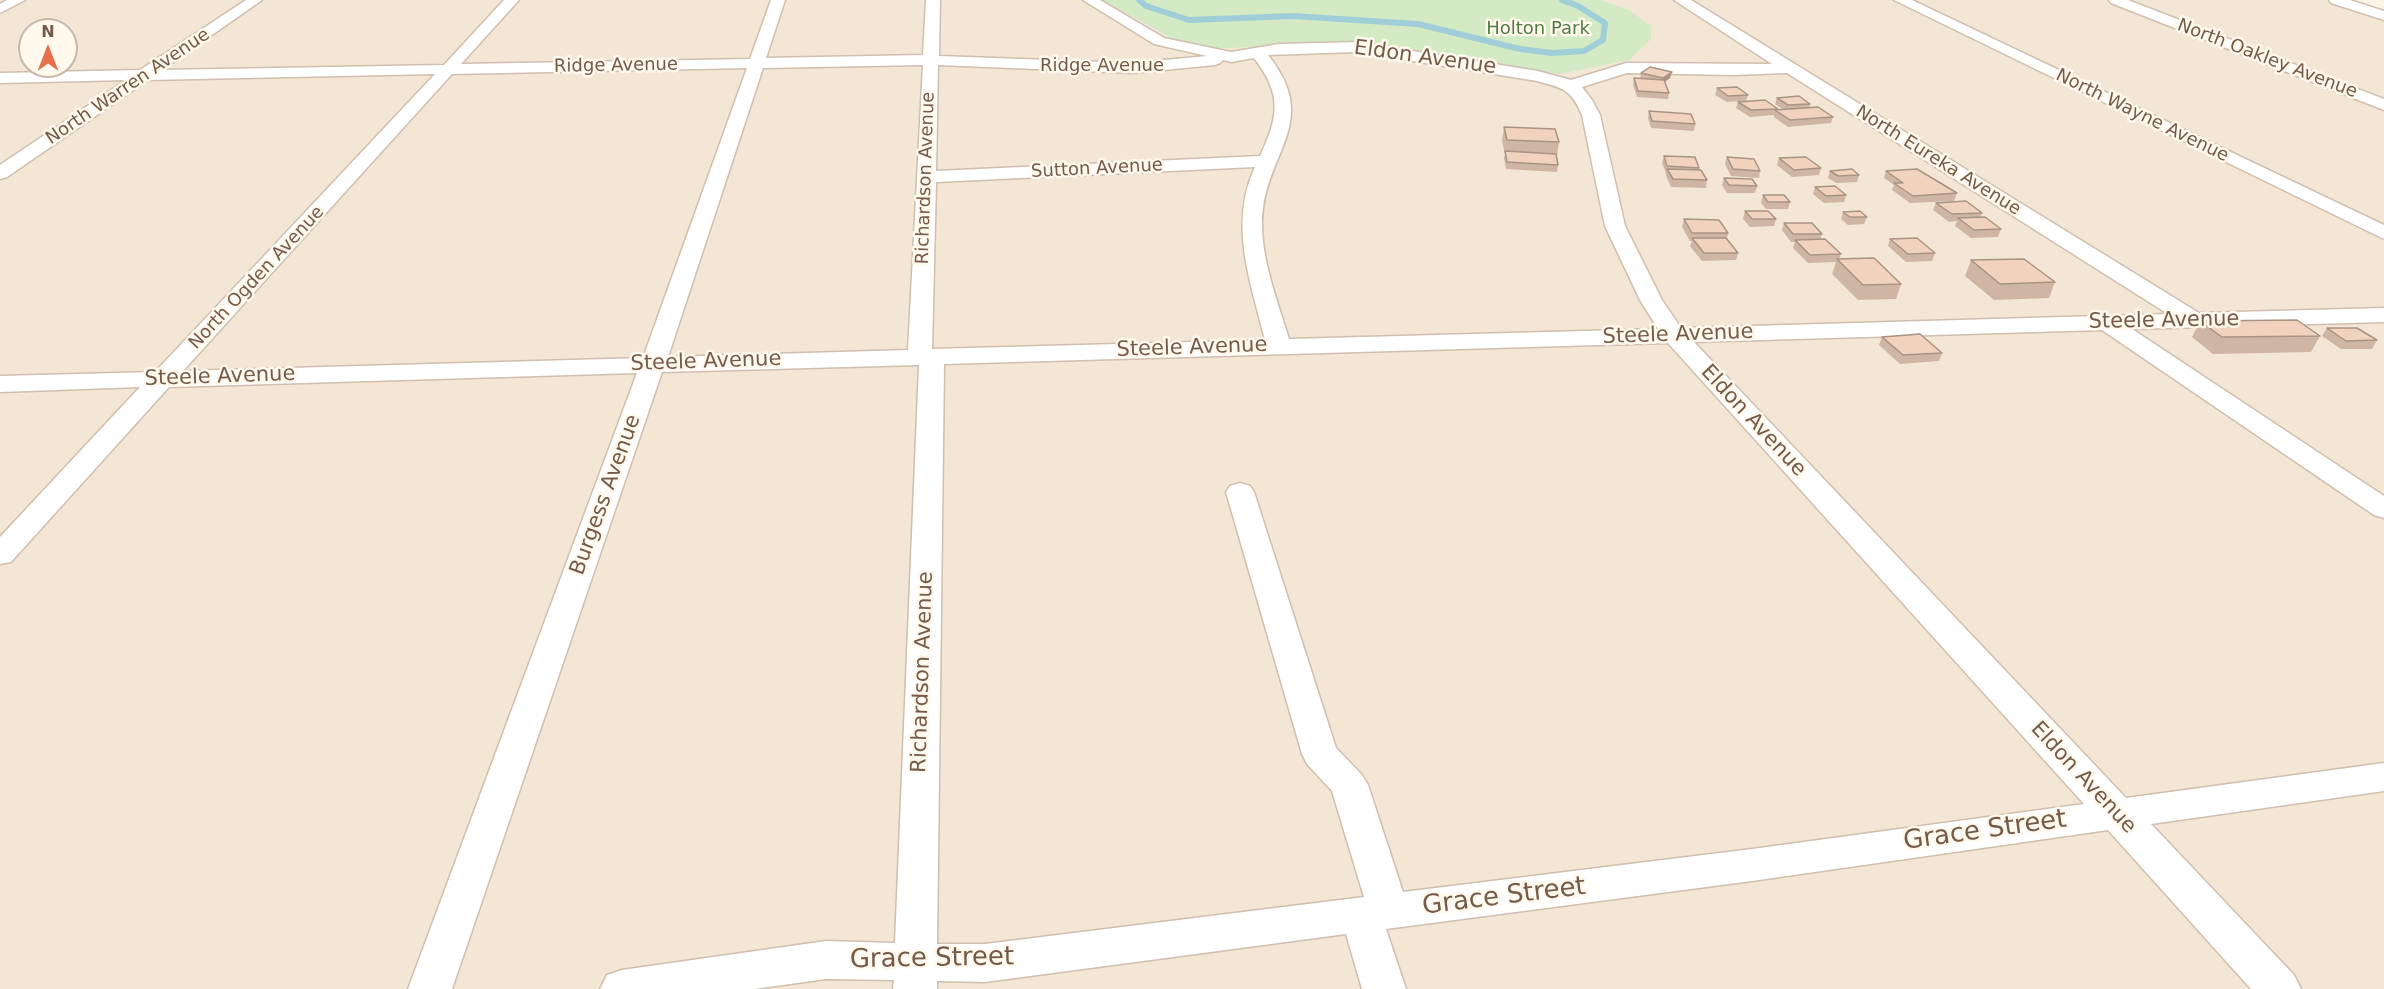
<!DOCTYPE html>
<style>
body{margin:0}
#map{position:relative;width:2384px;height:989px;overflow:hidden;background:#fcf4e5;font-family:"DejaVu Sans",sans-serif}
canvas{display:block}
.north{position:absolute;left:18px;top:18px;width:60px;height:60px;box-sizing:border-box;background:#fff8ec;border:2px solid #c8b9ab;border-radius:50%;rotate:0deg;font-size:16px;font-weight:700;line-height:24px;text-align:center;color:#755a4a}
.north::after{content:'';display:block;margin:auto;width:21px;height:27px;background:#e5704b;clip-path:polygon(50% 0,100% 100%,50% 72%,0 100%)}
</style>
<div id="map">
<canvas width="2384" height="989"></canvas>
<div class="north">N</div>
</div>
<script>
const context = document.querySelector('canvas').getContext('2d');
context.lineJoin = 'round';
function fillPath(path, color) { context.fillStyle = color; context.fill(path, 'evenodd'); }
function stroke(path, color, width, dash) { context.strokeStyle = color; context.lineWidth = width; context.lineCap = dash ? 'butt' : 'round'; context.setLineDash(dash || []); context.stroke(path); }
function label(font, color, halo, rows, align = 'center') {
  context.font = font + ' "DejaVu Sans",sans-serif'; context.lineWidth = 5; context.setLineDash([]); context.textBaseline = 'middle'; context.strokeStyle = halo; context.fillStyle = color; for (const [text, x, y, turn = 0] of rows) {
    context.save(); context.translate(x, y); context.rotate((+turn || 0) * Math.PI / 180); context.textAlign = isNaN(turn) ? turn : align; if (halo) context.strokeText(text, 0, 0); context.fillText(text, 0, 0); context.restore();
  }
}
fillPath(new Path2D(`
 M0,0H1101L1181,43L1210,49L1363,42L1560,73L1629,60V10L1602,0H2352L2384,10V989H0ZM30,30H66V66H30Z`), '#f4e6d4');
fillPath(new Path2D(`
 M1101,0H1602L1629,10L1651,26V39L1629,60L1560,74L1363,42L1210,49L1181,43Z`), '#d3eac4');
stroke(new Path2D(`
 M1139,0L1146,6L1189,20L1293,16L1418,24L1520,49L1552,53L1584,51L1603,40L1605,23L1578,6L1562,0`), '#a0ced8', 6);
const minor = new Path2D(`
 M7,0H25L0,13V4Z
 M246,0H262L162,70L444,65L504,0H519L461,64L750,59L771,0H785L766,58L923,55L926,0H940L939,56L1133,63L1207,56L1154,44L1083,0H1100L1164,38L1231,52L1279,44L1357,42L1538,71L1571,80L1626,63L1772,64L1674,0H1691L2199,313L2384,308V322L2132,329L2384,496V518L2374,515L2102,330L1694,342L2126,798L2384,763V791L2151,824L2294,975L2301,989H2251L2108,830L1752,881L1386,929L1406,989H1362L1346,934L985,982L937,981V989H893L894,980L826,979L754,989H600L607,975L622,970L826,941L895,943L919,365L662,372L452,989H408L637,373L169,387L11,562L0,564V537L140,387L0,392V376L155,372L435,74L148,80L7,177L0,179V165L126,80L0,83V73L140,70ZM1357,52L1537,81C1563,88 1571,89 1582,115L1605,226L1640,300L1658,329L1289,339C1278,302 1262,263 1262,223C1263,152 1323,124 1268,55ZM1254,58C1282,94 1279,116 1260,156L936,171L938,65L1133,73L1215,65L1220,63L1223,60L1231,62ZM923,65L908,350L668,357L763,68ZM747,68L643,358L183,371L452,74ZM1627,73L1733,75L1787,73L2168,314L1681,328L1662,300L1625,226L1600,115L1592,100L1582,87ZM1255,167C1228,224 1251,283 1265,340L932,349L936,182ZM1668,343L2084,804L1752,849L1403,892L1368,785L1362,775L1336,748L1254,492L1250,486L1240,483L1230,486L1226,492L1302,754L1307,764L1332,791L1364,897L985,944H937L944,364Z
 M1894,0H1912L2384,225V239Z
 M2109,0H2128L2384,99V110L2111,3Z
 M2329,0H2350L2384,11V20L2331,3Z`);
stroke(minor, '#d0beae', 3);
fillPath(minor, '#fff');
fillPath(new Path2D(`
 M1641,73L1670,78L1665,82L1669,93L1668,99L1637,97L1633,85L1634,78L1640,79Z
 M1717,88L1748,95L1746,101L1778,109V110H1784L1775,104L1777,98L1810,104L1809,108L1833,117L1831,123L1788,127L1774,117V115L1750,117L1736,108L1738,102L1740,101L1727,102L1715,95Z
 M1649,111L1695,124L1694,131L1651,128L1648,118Z
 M1504,127L1559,142L1557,156L1558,165L1557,172L1506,169L1504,158L1505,154L1502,141Z
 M1664,156L1699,168L1698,170L1707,180L1706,188L1671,187L1666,176V173L1662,163Z
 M1727,157L1760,171L1759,178L1731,176L1725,164Z
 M1779,158L1821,168L1819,175L1792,177L1777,165Z
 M1830,171L1859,175L1857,182L1836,183L1828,178Z
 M1886,171L1957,193L1954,201L1910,203L1892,190L1894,185L1884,178Z
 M1724,178L1757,186L1755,193H1727L1722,185Z
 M1815,187L1846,195L1844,202L1824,203L1813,194Z
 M1763,195L1790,202L1788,209H1766L1761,203Z
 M1936,203L1982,213L1980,218L2001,229L1998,237L1971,238L1955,226L1957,221L1949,222L1933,210Z
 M1745,211L1776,219L1774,226L1750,227L1743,219Z
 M1843,212L1867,217L1864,224L1848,225L1841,219Z
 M1684,219L1728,233L1727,239L1738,253L1736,260L1702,261L1690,246L1692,241H1690L1682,227Z
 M1784,223L1822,234L1820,240L1841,254L1839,259L1901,284L1896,299L1858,300L1832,274L1836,262L1808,263L1793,248L1795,242H1791L1782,230Z
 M1890,239L1935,253L1932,261L1906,262L1888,246Z
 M1971,260L2055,282L2049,298L1994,300L1965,276Z
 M2200,321L2320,336L2311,352L2213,354L2192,337Z
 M2327,328L2377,340L2372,349H2341L2322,336Z
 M1882,337L1942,353L1939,361L1900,364L1879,345Z`), '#cfb5a3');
fillPath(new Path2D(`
 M1672,72L1670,78L1661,84L1663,78Z`), '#a99484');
const building = new Path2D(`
 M1650,67L1672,72L1663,78L1641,73Z
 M1634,78L1664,80L1669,93L1638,91Z
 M1737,87L1748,95L1728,96L1717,88Z
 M1799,96L1810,104L1788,105L1777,98Z
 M1765,100L1778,109L1751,110L1738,102Z
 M1818,107L1833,117L1790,120L1775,110Z
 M1649,111L1691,114L1695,124L1652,121Z
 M1504,127L1555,129L1559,142L1507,140Z
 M1505,151L1556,154L1558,165L1507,162Z
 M1664,156L1695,157L1699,168L1667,166Z
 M1727,157L1754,159L1760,171L1733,169Z
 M1806,157L1821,168L1794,170L1779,158Z
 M1667,169L1701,170L1707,180L1673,179Z
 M1852,169L1859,175L1838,176L1830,171Z
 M1917,169L1957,193L1913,196L1894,183H1903L1886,171Z
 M1724,178L1752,179L1757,186L1729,185Z
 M1835,186L1846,195L1826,196L1815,187Z
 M1763,195H1784L1790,202H1768Z
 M1966,201L1982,213L1952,214L1936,203Z
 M1745,211H1768L1776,219H1752Z
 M1860,211L1867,217H1850L1843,212Z
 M1985,217L2001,229L1974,230L1958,218Z
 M1684,219L1719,220L1728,233H1692Z
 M1784,223H1812L1822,234H1793Z
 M1692,238H1726L1738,253H1704Z
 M1917,238L1935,253L1908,254L1890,239Z
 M1825,239L1841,254L1810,255L1795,240Z
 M1874,258L1901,284L1863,285L1837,259Z
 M2024,259L2055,282L2000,284L1971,260Z
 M2297,320L2320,336L2222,337L2200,321Z
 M2327,328H2357L2377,340L2346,341Z
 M1920,334L1942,353L1903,355L1882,337Z`);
fillPath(building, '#f1d3bd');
stroke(building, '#a99484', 1.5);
label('18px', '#537b42', '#fff8ec', [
 ["Holton Park",1538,29]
]);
label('18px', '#755a4a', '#fff8ec', [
 ["North Oakley Avenue",2267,59,21],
 ["Ridge Avenue",616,66,-1],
 ["Ridge Avenue",1102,66],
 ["North Warren Avenue",128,87,-34],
 ["North Wayne Avenue",2142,116,26],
 ["North Eureka Avenue",1938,161,32],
 ["Sutton Avenue",1097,169,-3],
 ["Richardson Avenue",926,178,-88],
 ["North Ogden Avenue",257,278,-47]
]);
label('21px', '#755a4a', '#fff8ec', [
 ["Eldon Avenue",1425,58,8],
 ["Steele Avenue",2164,321,-1],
 ["Steele Avenue",1678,335,-2],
 ["Steele Avenue",1192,348,-2],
 ["Steele Avenue",706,362,-2],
 ["Steele Avenue",220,377,-2],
 ["Eldon Avenue",1753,421,47],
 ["Burgess Avenue",606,495,-70],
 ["Richardson Avenue",923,672,-88],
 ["Eldon Avenue",2083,778,47]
]);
label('26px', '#755a4a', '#fff8ec', [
 ["Grace Street",1985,831,-8],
 ["Grace Street",1504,897,-7],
 ["Grace Street",932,959,-1]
]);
</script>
